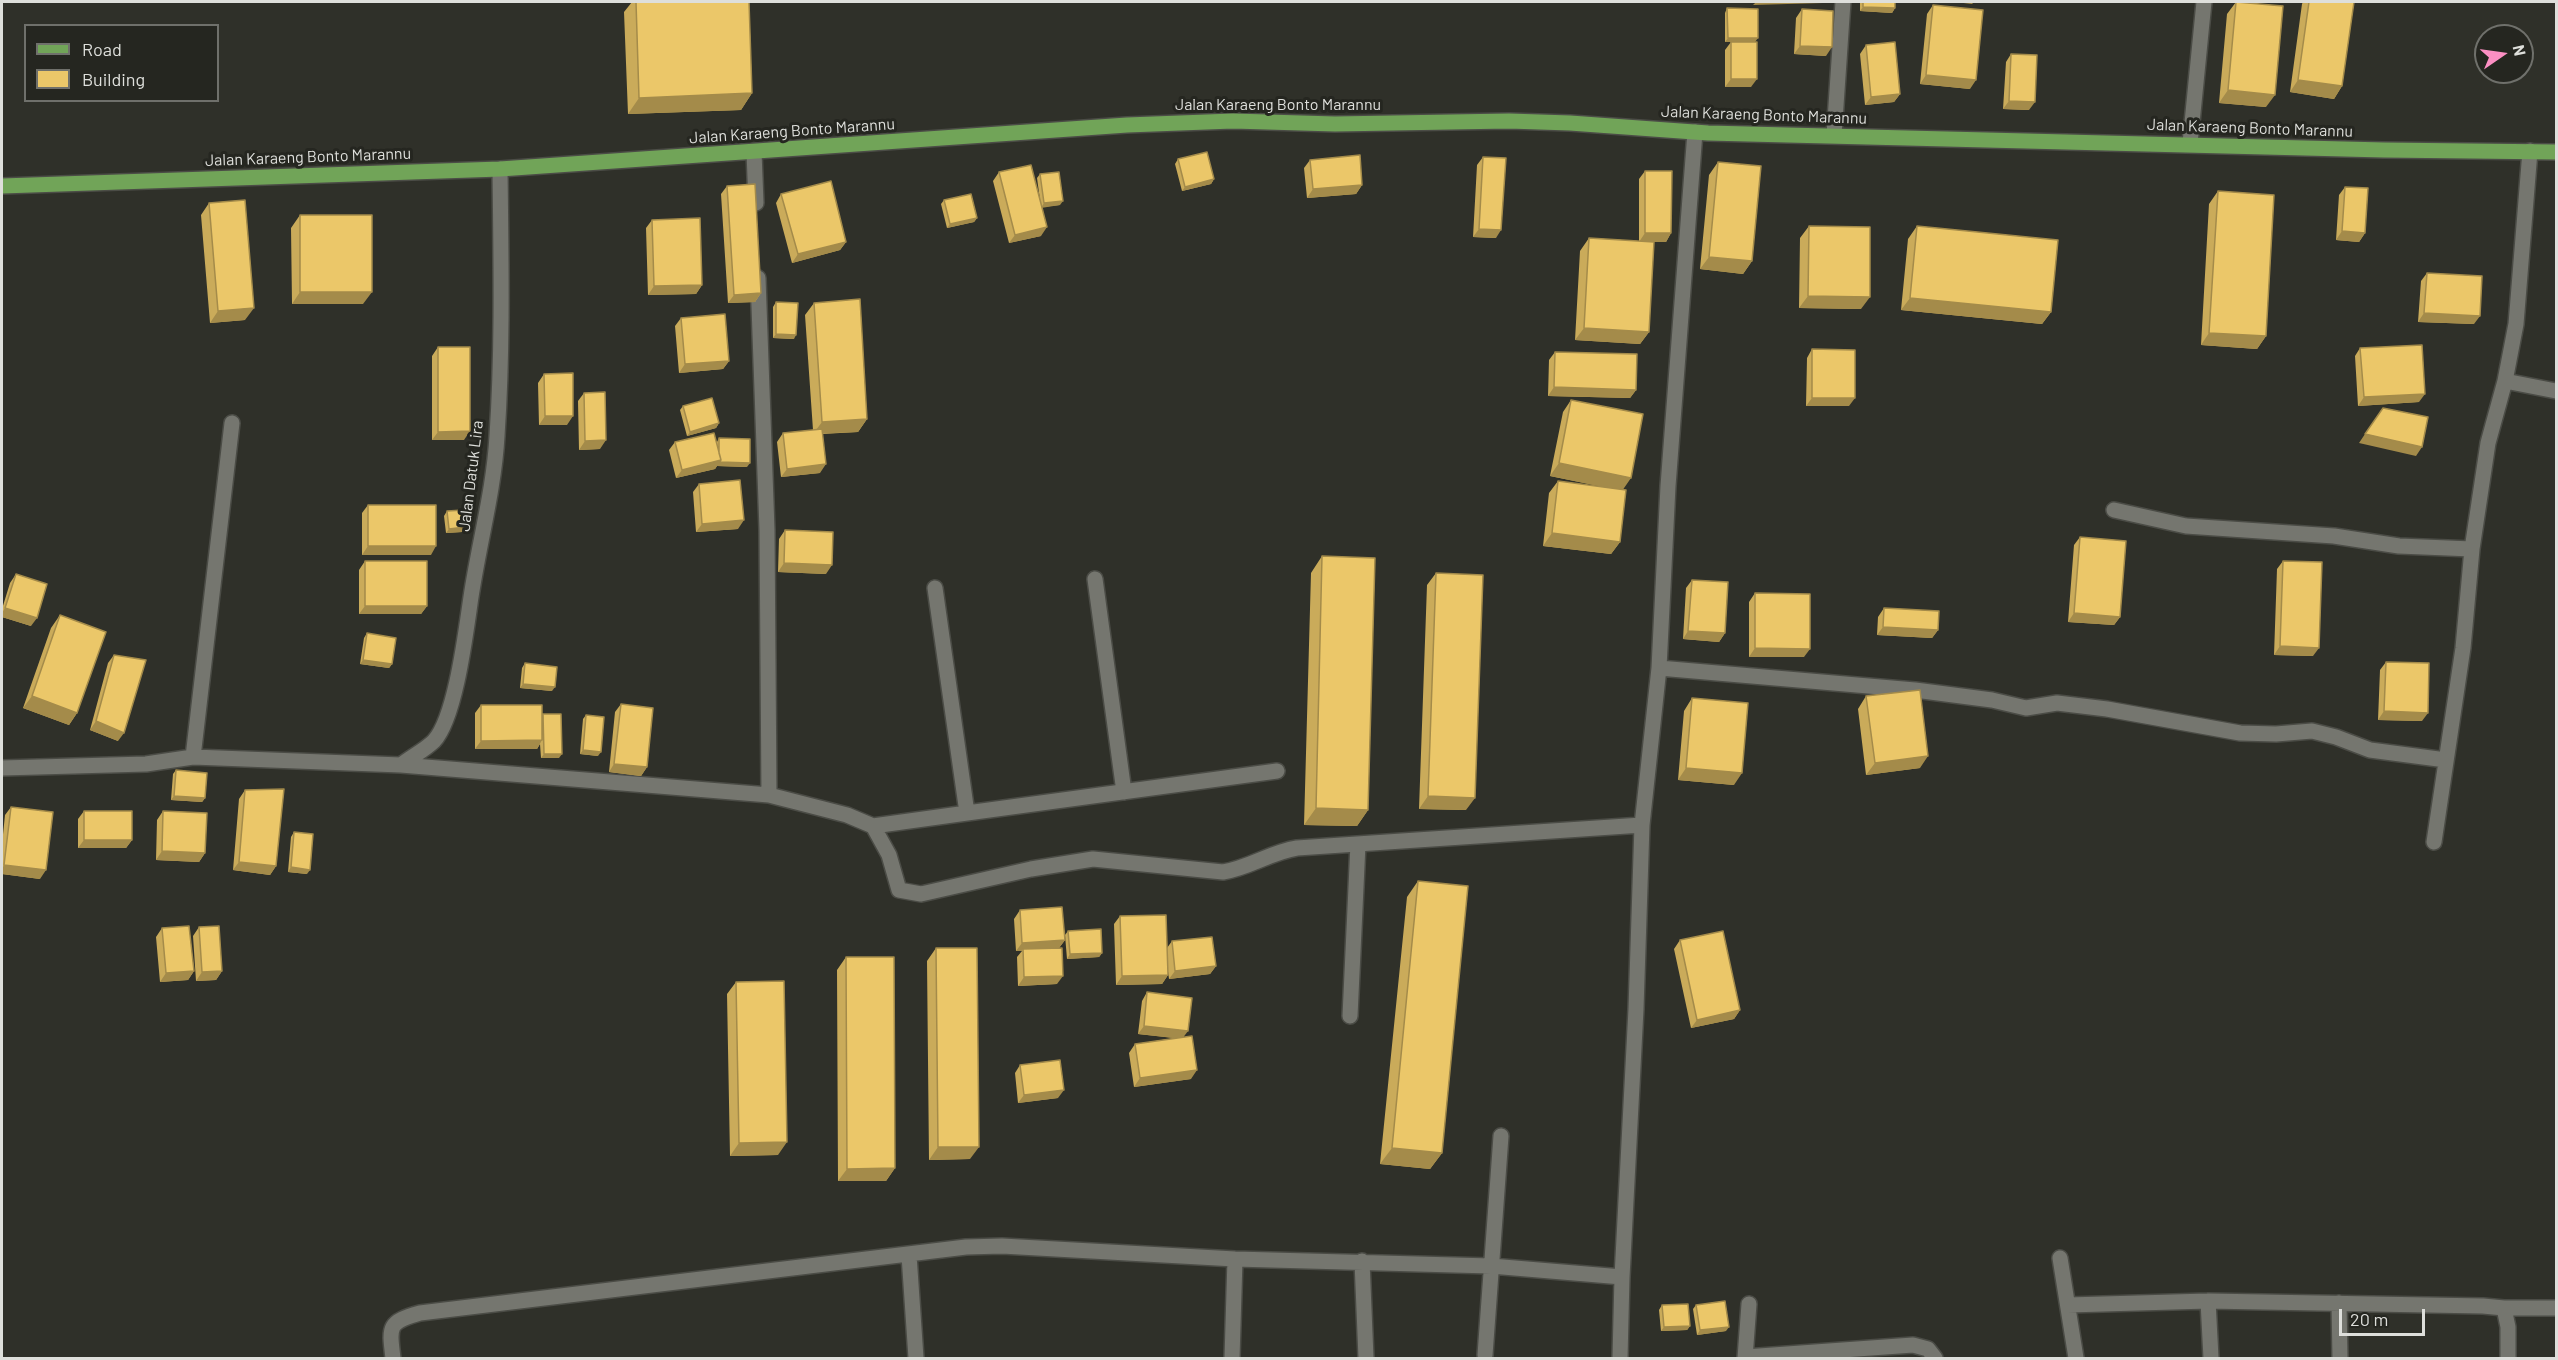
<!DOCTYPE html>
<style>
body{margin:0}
#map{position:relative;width:2558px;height:1360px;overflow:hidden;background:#2f3029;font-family:Barlow,sans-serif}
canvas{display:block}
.frame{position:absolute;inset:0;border:3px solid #dedfdb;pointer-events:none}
.legend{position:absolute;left:24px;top:24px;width:195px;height:78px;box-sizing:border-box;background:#252620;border:2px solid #6f706b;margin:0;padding:8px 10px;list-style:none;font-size:18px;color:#dedfdb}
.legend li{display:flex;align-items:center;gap:12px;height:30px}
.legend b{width:30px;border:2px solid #6f706b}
.north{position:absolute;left:2474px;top:24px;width:60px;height:60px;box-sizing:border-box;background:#252620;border:2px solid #6f706b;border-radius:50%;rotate:77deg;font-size:16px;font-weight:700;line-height:24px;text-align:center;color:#dedfdb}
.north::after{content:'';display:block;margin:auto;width:21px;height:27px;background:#fc8fc3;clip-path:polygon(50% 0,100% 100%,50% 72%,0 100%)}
.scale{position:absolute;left:2339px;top:1309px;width:86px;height:27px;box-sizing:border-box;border:3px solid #dedfdb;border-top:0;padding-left:8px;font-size:18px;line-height:21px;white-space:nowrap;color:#dedfdb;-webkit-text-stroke:4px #252620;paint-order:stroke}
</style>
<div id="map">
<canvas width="2558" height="1360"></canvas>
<div class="frame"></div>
<ul class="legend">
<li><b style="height:8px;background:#71a458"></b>Road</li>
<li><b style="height:16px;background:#ebc769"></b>Building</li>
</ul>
<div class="north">N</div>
<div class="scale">20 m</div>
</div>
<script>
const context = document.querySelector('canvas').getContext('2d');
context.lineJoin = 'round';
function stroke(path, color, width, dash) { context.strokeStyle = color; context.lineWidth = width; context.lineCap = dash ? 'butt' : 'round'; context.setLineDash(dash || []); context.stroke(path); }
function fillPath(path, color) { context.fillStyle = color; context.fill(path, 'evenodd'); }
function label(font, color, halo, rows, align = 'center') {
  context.font = font + ' Barlow,sans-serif'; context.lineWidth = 6; context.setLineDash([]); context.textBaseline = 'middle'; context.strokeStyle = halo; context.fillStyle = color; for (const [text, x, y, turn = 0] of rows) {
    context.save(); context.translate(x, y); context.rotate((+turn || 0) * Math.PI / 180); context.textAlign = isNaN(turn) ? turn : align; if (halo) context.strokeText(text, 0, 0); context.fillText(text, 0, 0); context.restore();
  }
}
const street = new Path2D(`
 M1834,135L1843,2
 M2190,143L2204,2
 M754,152L756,203
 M758,278L767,530L769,795
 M2505,381L2556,391
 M2114,510L2186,526L2334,536L2399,546L2472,549
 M1095,579L1124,792
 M1659,668L1915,690L1992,700L2026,708L2057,703L2107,709L2240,733L2276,734L2312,731L2336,737L2370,750L2446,760
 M193,757L232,423
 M401,765C411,757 425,750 434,741C456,717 466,630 471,597C479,543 494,490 497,436C503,347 501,257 500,169
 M2,768L146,764L193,757L401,765L769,795L847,815L873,826L889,855L899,890L921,894L1031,869L1093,859L1223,872C1249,868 1271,852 1297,848L1642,825
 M967,813L1277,771
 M873,826L967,813L935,588
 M2434,842L2463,648L2472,549L2488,443L2505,381L2516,324L2530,151
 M1350,1016L1358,844
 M909,1255L916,1358
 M2060,1258L2076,1358
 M1362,1261L1366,1358
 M2208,1301L2211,1358
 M2339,1303L2340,1358
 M2068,1305L2208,1301L2483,1306L2504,1308L2508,1327V1358
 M2504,1308H2556
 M1485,1355L1501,1136
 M1745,1357L1913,1345L1928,1349L1935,1358
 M393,1358C389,1326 388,1322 420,1313L966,1247L1002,1246L1235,1259L1491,1266L1622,1277
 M1232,1358L1235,1259
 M1620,1358L1622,1277L1636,1009L1642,825L1659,668L1668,486L1695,132
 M1745,1358L1749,1304`);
const primary = new Path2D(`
 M2,186L500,169L1127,125L1233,121L1335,124L1509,121L1570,123L1708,133L2384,150L2556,152`);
stroke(street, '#4b4c46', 18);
stroke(primary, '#4b4c46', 18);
stroke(street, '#75766f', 15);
stroke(primary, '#71a458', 15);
fillPath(new Path2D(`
 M632,2H749L752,93L741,110L628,114L624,12Z
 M1860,2H1895V8L1892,13L1860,11Z
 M2236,2L2266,107L2219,103L2227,14Z
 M2303,2H2354L2342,86L2334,99L2290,92L2302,4Z
 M1933,5L1970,89L1920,84L1927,14Z
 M1727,8L1755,42L1751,87H1725V50L1731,42H1725V13Z
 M1802,9L1826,56L1794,54L1796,18Z
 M1866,45L1900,94L1894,102L1865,105L1860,54Z
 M2011,54L2029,110L2003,109L2006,62Z
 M1483,157L1496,238L1473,237L1477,165Z
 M1178,159L1214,179L1211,184L1182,191L1175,164Z
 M1310,160L1362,185L1356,194L1307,198L1304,168Z
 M1718,162L1752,261L1743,274L1700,269L1709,175Z
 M1645,171L1671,233L1666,242H1643L1649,332L1640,344L1575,340L1580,251L1589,238L1639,241V179Z
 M999,172L1040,200L1037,178L1040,174L1060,205L1042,207L1041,236L1009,243L993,181Z
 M727,186L761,293L755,302L728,303L721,194Z
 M2345,187L2365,233L2359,242L2336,240L2339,195Z
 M2218,191L2266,336L2257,349L2201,345L2209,204Z
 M781,194L846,242L840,250L792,263L776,203Z
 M944,200L977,218L974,222L947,228L941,204Z
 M209,203L245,320L210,323L201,215Z
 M300,215L363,304H292L291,228Z
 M652,220L702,285L696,294L648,295L646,228Z
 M1809,226L1861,309L1799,308L1800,238Z
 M1917,226L2051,312L2042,324L1901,310L1908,239Z
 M2427,273L2474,324L2418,322L2421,281Z
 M776,302L794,339L773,338V307Z
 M814,303L867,419L858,432L822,434L820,473L781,477L777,442L783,433L813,430L805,315Z
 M681,318L729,361L723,369L679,373L675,326Z
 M438,347L464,440H432V356Z
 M2360,348L2419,402L2358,406L2355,356Z
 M1812,349L1849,406H1806L1807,358Z
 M1555,352L1636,390L1630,398L1548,396L1549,360Z
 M544,374L567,425H539L538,383Z
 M584,393L600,449L579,450L578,401Z
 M1571,400L1623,490L1620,542L1611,554L1543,546L1549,493L1558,481L1609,488L1550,476L1563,412Z
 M683,406L719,423L716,428L687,436L680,410Z
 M719,438L747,467L717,466L715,469L676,478L669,450L675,442H717Z
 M699,484L738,529L696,532L693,492Z
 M368,505L431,555H362V513Z
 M447,511L465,527L462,532L446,533L444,516Z
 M785,530L826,574L778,572L779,539Z
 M2080,537L2120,617L2114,625L2068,622L2074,545Z
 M1322,556L1368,810L1357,826L1304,825L1311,573Z
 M365,561L427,606L421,614H359V570Z
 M2283,561L2313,656L2274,655L2277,569Z
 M1436,573L1466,810L1419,809L1427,585Z
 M16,574L31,626L2,617V609L10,583Z
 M1692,580L1725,633L1719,642L1683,639L1686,588Z
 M1755,593L1804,657H1749V602Z
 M1884,608L1938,630L1932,638L1877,635L1878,617Z
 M60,615L77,713L69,725L23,708L51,628Z
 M367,633L392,664L389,668L360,664L364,638Z
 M114,655L118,741L90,730L108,663Z
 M2386,662L2422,721L2378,720L2380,670Z
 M525,663L552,691L520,688L522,668Z
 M1866,696L1920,768L1866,775L1858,709Z
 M1692,698L1734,785L1678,780L1684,711Z
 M621,704L647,767L641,776L609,772L615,712Z
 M481,705L542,715L559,758H541L540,744L537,749H475V713Z
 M586,715L598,756L580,754L583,719Z
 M176,770L205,798L202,802L171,800L173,774Z
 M245,790L276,866L270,875L233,870L239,799Z
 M11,807L40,879L2,874V844L5,815Z
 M84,811L132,840L126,848H78V819Z
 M163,811L205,853L199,862L156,860L157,820Z
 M294,832L307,874L288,872L291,837Z
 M1418,881L1442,1153L1430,1169L1380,1164L1407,897Z
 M1020,910L1065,940L1059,948L1057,984L1018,986L1017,957L1022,951H1016L1014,919Z
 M1120,916L1167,948L1172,941L1216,966L1210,974L1169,979L1167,964L1168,975L1162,984L1116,985L1114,924Z
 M199,927L222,971L216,980L196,981L193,936Z
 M162,928L194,971L188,980L160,982L156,937Z
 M1068,931L1102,953L1099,957L1067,959L1065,935Z
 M1680,940L1740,1010L1734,1019L1691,1028L1674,949Z
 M936,948L970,1159L929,1160L927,961Z
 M846,957L895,1168L886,1181H838L837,970Z
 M736,982L778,1155L730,1156L727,994Z
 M1147,992L1184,1037L1191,1079L1134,1087L1129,1053L1135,1044L1175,1038L1138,1034L1142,1001Z
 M1020,1065L1058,1098L1018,1103L1015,1073Z
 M1662,1305L1690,1326L1687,1330L1661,1331L1659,1310Z
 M1696,1305L1726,1331L1697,1335L1693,1309Z`), '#caab5a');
fillPath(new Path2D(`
 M1756,2H1824L1823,3L1753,5Z
 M1955,2H1974L1972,4Z
 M1863,7L1895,8L1892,13L1860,11Z
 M1728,38H1758L1755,42H1725Z
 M1800,46L1832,47L1826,56L1794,54Z
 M1926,75L1976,80L1970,89L1920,84Z
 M1731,79H1757L1751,87H1725Z
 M2298,80L2342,86L2334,99L2290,92Z
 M2228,90L2275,95L2266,107L2219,103Z
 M752,93L741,110L628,114L639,98Z
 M1900,94L1894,102L1865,105L1871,97Z
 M2009,101L2035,102L2029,110L2003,109Z
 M1214,179L1211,184L1182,191L1185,187Z
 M1362,185L1356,194L1307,198L1313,189Z
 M1063,201L1060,205L1041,208L1044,203Z
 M977,218L974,222L947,228L950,224Z
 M1047,227L1041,236L1009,243L1015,235Z
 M1479,229L1501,230L1496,238L1473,237Z
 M2342,231L2365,233L2359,242L2336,240Z
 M1645,233H1671L1666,242H1639Z
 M846,242L840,250L792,263L798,254Z
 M1709,257L1752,261L1743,274L1700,269Z
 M702,285L696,294L648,295L654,286Z
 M300,292H372L363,304H292Z
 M761,293L755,302L728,303L734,295Z
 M1808,296L1870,297L1861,309L1799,308Z
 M1910,298L2051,312L2042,324L1901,310Z
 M254,308L245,320L210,323L218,311Z
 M2424,313L2480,316L2474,324L2418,322Z
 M1584,328L1649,332L1640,344L1575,340Z
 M2209,333L2266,336L2257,349L2201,345Z
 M776,334L796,335L794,339L773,338Z
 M729,361L723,369L679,373L685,364Z
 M1554,387L1636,390L1630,398L1548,396Z
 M2425,394L2419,402L2358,406L2364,397Z
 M1812,398H1855L1849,406H1806Z
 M545,416H573L567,425H539Z
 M867,419L858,432L813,434L822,422Z
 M719,423L716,428L687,436L690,432Z
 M470,431L464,440H432L438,432Z
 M2365,434L2422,447L2416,456L2359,443Z
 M606,440L600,449L579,450L585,441Z
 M721,460L750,463L747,467L717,466L715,469L676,478L682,470Z
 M1559,463L1631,478L1622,491L1550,476Z
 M826,464L820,473L781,477L787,469Z
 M744,520L738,529L696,532L702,524Z
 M465,527L462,532L446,533L449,529Z
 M1552,533L1620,542L1611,554L1543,546Z
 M368,546H436L431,555H362Z
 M784,563L832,565L826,574L778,572Z
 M365,606H427L421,614H359Z
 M5,608L37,618L31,626L2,617V613Z
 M2074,613L2120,617L2114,625L2068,622Z
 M1883,627L1938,630L1932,638L1877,635Z
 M1688,631L1725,633L1719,642L1683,639Z
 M2280,646L2319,648L2313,656L2274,655Z
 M1755,648L1810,649L1804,657H1749Z
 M363,660L392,664L389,668L360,664Z
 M523,684L555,687L552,691L520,688Z
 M32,696L77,713L69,725L23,708Z
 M2384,711L2428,713L2422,721L2378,720Z
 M96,721L124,733L118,741L90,730Z
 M542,740L537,749H475L481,741Z
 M583,750L601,752L598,756L580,754Z
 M544,754H562L559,758H541Z
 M1928,756L1920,768L1866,775L1875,763Z
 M614,764L647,767L641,776L609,772Z
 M1686,768L1742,773L1734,785L1678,780Z
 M174,796L205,798L202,802L171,800Z
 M1428,796L1475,798L1466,810L1419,809Z
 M1316,808L1368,810L1357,826L1304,825Z
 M84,840H132L126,848H78Z
 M162,851L205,853L199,862L156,860Z
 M239,862L276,866L270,875L233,870Z
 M4,865L46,870L40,879L2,874V869Z
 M291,867L310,870L307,874L288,872Z
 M1065,940L1059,948L1023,949L1022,951H1016L1022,943Z
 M1102,953L1099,957L1067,959L1070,954Z
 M1216,966L1210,974L1169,979L1175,971Z
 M194,971L188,980L160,982L166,973Z
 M222,971L216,980L196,981L202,972Z
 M1168,975L1162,984L1116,985L1122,976Z
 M1063,976L1057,984L1018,986L1024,977Z
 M1740,1010L1734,1019L1691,1028L1697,1020Z
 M1144,1026L1188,1031L1182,1039L1138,1034Z
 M1197,1070L1191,1079L1134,1087L1140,1078Z
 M1064,1090L1058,1098L1018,1103L1024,1095Z
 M787,1142L778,1155L730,1156L739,1143Z
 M938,1147H979L970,1159L929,1160Z
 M1392,1148L1442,1153L1430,1169L1380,1164Z
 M895,1168L886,1181H838L847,1169Z
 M1690,1326L1687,1330L1661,1331L1664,1327Z
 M1729,1327L1726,1331L1697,1335L1700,1330Z`), '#a48b4a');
const building = new Path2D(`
 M636,2H749L752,93L639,98Z
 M1863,2H1895V8L1863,7Z
 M2236,2L2283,6L2275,95L2228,90Z
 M2309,2H2354L2342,86L2298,80Z
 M1933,5L1983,10L1976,80L1926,75Z
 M1727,8L1758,9V38H1728Z
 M1802,9L1833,11L1832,47L1800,46Z
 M1731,42H1757V79H1731Z
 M1895,42L1900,94L1871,97L1866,45Z
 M2011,54L2037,55L2035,102L2009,101Z
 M1207,152L1214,179L1185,187L1178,159Z
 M1360,155L1362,185L1313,189L1310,160Z
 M1483,157L1506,158L1501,230L1479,229Z
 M1718,162L1761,166L1752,261L1709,257Z
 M1031,165L1047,227L1015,235L999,172Z
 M1645,171H1672L1671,233H1645Z
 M1059,172L1063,201L1044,203L1040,174Z
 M831,181L846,242L798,254L781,194Z
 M755,184L761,293L734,295L727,186Z
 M2345,187L2368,188L2365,233L2342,231Z
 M2218,191L2274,195L2266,336L2209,333Z
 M971,194L977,218L950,224L944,200Z
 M245,200L254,308L218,311L209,203Z
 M300,215H372V292H300Z
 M700,218L702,285L654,286L652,220Z
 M1809,226L1870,227V297L1808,296Z
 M1917,226L2058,240L2051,312L1910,298Z
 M1589,238L1654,242L1649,332L1584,328Z
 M2427,273L2482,276L2480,316L2424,313Z
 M860,299L867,419L822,422L814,303Z
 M776,302L798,303L796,335L776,334Z
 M725,314L729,361L685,364L681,318Z
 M2422,345L2425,394L2364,397L2360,348Z
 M438,347H470V431L438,432Z
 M1812,349L1855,350V398H1812Z
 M1555,352L1637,354L1636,390L1554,387Z
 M573,373V416H545L544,374Z
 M605,392L606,440L585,441L584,393Z
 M712,398L719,423L690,432L683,406Z
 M1571,400L1643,414L1631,478L1559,463Z
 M2383,408L2428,417L2422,447L2365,434Z
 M822,429L826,464L787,469L783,433Z
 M714,433L721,460L682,470L675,442Z
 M719,438L750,439V463L720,462L721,460L719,453Z
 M740,480L744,520L702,524L699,484Z
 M1558,481L1626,490L1620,542L1552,533Z
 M368,505H436V546H368Z
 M464,510L465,527L449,529L447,511Z
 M785,530L833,532L832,565L784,563Z
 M2080,537L2126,541L2120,617L2074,613Z
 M1322,556L1375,558L1368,810L1316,808Z
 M365,561H427V606H365Z
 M2283,561L2322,562L2319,648L2280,646Z
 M1436,573L1483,575L1475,798L1428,796Z
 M16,574L47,584L37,618L5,608Z
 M1692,580L1728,582L1725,633L1688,631Z
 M1755,593L1810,594V649L1755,648Z
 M1884,608L1939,611L1938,630L1883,627Z
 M60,615L106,632L77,713L32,696Z
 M367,633L396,638L392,664L363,660Z
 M114,655L146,660L124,733L96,721Z
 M2386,662L2429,663L2428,713L2384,711Z
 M525,663L557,667L555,687L523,684Z
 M1920,690L1928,756L1875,763L1866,696Z
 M1692,698L1748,703L1742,773L1686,768Z
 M621,704L653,708L647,767L614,764Z
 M481,705H542V740L481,741Z
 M543,714H561L562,754H544Z
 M586,715L604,717L601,752L583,750Z
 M176,770L207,773L205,798L174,796Z
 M284,789L276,866L239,862L245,790Z
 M11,807L53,812L46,870L4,865Z
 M84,811H132V840H84Z
 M163,811L207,813L205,853L162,851Z
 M294,832L313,834L310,870L291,867Z
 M1418,881L1468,886L1442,1153L1392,1148Z
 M1062,907L1065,940L1022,943L1020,910Z
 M1166,915L1168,975L1122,976L1120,916Z
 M189,926L194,971L166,973L162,928Z
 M219,926L222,971L202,972L199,927Z
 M1101,929L1102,953L1070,954L1068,931Z
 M1723,931L1740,1010L1697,1020L1680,940Z
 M1212,937L1216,966L1175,971L1172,941Z
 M936,948H977L979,1147H938Z
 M1062,948L1063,976L1024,977L1023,949Z
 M846,957H894L895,1168L847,1169Z
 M784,981L787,1142L739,1143L736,982Z
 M1147,992L1192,998L1188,1031L1144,1026Z
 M1192,1036L1197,1070L1140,1078L1135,1044Z
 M1060,1060L1064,1090L1024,1095L1020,1065Z
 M1725,1301L1729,1327L1700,1330L1696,1305Z
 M1688,1304L1690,1326L1664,1327L1662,1305Z`);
fillPath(building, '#ebc769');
stroke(building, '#a48b4a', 1.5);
label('16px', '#dedfdb', '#252620', [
 ["Jalan Karaeng Bonto Marannu",1278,105],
 ["Jalan Karaeng Bonto Marannu",1764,115,2],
 ["Jalan Karaeng Bonto Marannu",2250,128,2],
 ["Jalan Karaeng Bonto Marannu",792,131,-4],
 ["Jalan Karaeng Bonto Marannu",308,157,-2],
 ["Jalan Datuk Lira",471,476,-83]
]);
</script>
